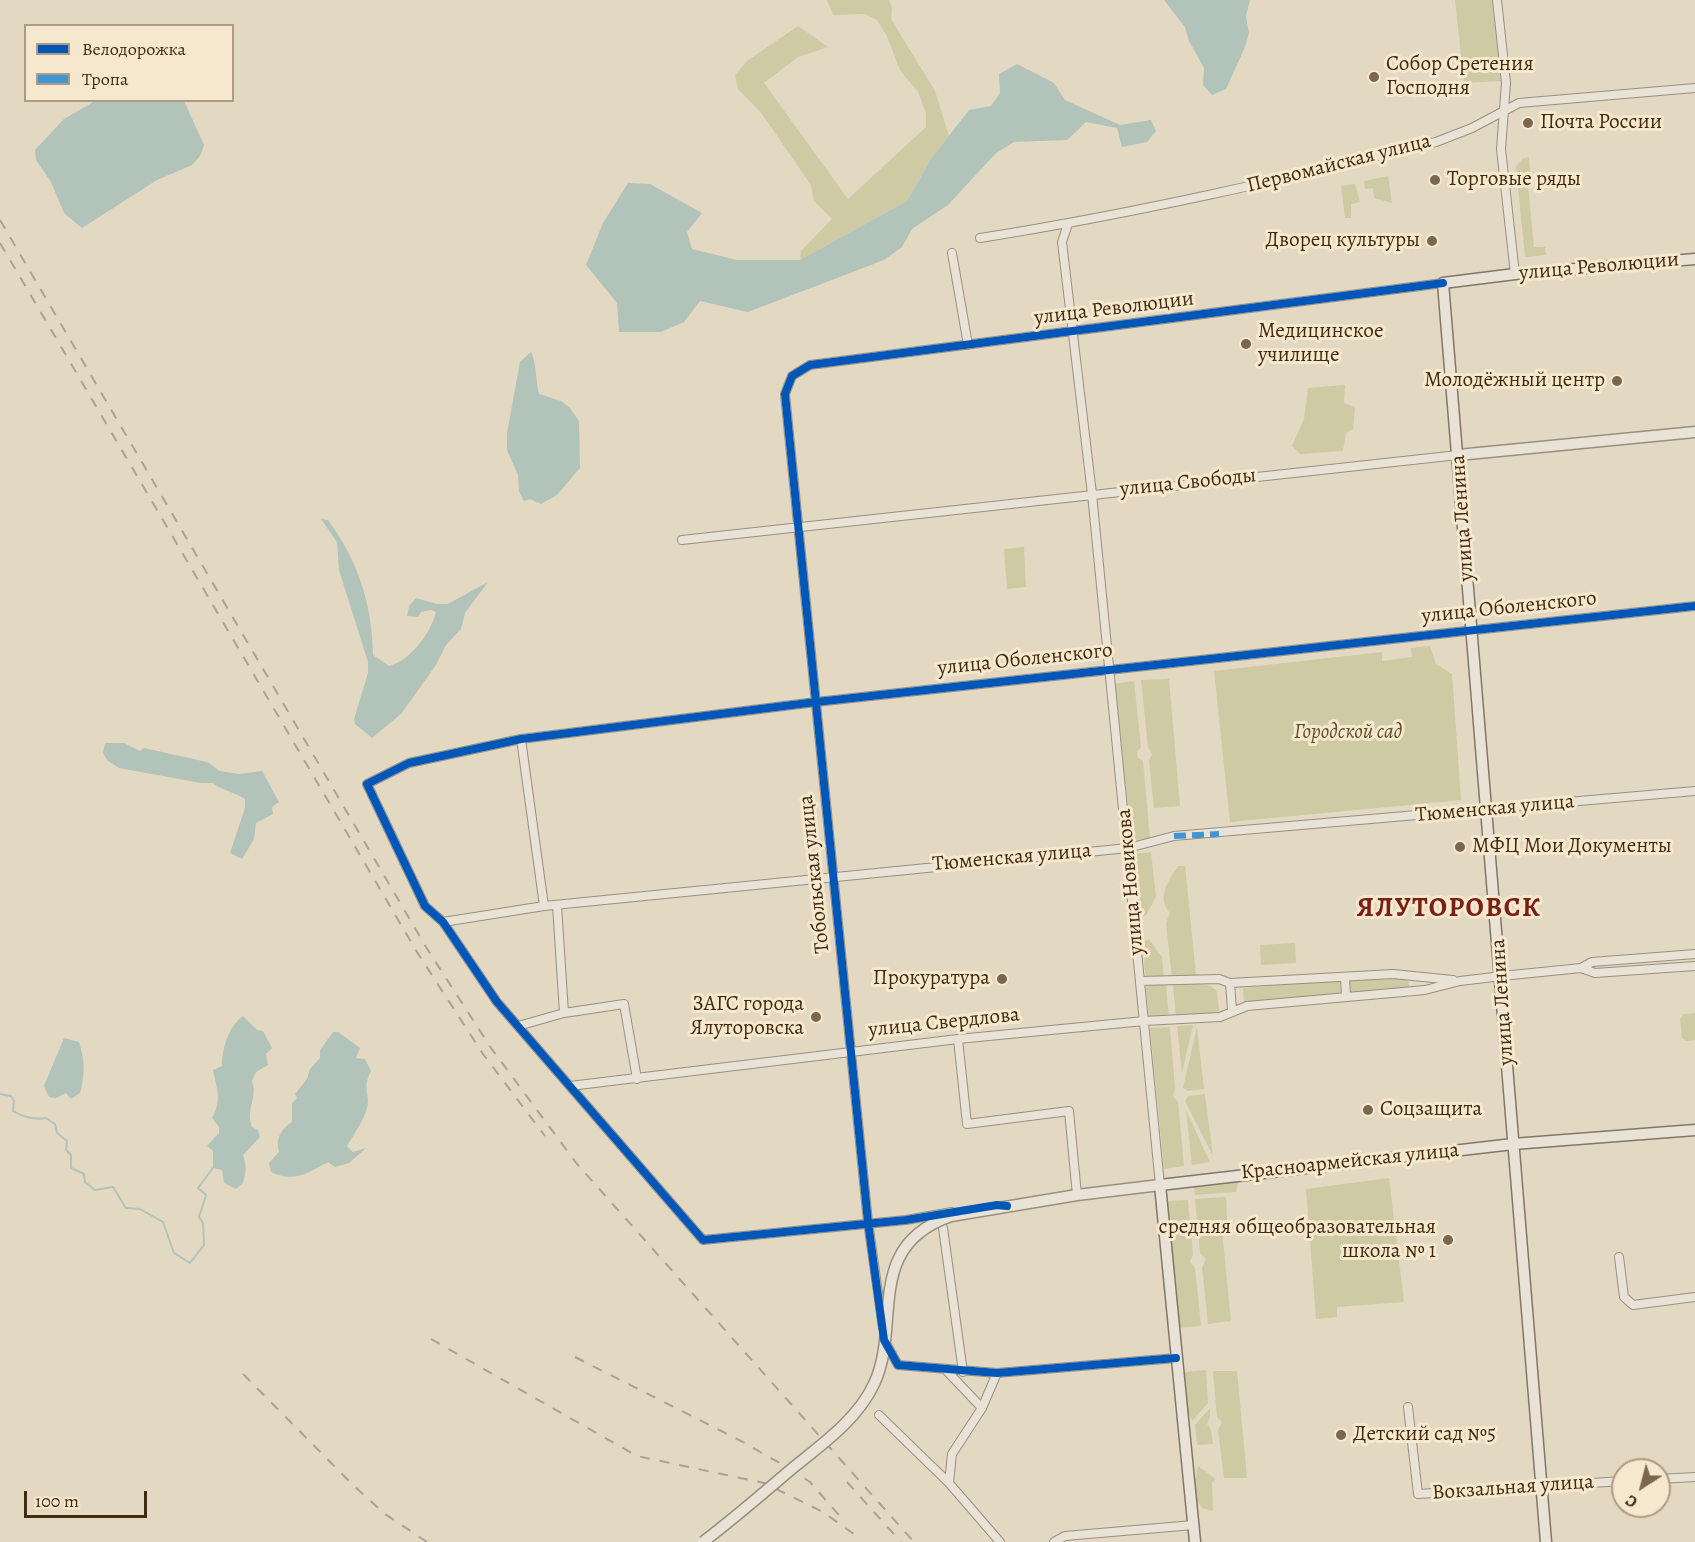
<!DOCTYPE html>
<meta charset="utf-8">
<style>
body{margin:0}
#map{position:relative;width:1695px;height:1542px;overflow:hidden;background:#e3d8c2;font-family:Alegreya,serif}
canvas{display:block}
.legend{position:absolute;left:24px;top:24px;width:210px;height:78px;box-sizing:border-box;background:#f5e8cf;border:2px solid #ad9c82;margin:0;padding:8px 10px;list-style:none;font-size:18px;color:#412a0e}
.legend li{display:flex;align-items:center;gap:12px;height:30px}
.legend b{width:30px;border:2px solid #ad9c82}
.north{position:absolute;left:1611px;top:1458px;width:60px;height:60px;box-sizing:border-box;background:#f5e8cf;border:2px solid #ad9c82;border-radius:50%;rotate:216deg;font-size:16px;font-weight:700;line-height:24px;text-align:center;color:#412a0e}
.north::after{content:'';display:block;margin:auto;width:21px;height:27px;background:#7a674d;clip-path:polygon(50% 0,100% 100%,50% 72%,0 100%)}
.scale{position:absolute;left:24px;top:1491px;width:123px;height:27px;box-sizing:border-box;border:3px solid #412a0e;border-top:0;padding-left:8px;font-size:18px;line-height:21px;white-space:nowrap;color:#412a0e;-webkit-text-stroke:4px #f5e8cf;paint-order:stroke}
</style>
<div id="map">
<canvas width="1695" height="1542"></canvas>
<ul class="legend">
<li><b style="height:8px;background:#0057b8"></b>Велодорожка</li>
<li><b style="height:8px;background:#3f96d2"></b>Тропа</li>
</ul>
<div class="north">С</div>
<div class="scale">100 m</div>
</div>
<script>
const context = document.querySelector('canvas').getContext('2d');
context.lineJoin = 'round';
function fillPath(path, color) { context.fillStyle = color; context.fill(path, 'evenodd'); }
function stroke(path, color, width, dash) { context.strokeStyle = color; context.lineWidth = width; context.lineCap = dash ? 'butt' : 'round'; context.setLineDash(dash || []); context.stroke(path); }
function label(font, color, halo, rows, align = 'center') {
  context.font = font + ' Alegreya,serif'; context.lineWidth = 6; context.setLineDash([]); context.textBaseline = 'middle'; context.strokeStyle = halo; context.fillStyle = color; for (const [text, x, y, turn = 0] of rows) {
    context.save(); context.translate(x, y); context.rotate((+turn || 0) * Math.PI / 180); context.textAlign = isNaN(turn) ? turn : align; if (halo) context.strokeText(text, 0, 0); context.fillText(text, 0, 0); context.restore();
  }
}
fillPath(new Path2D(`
 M827,0H889L892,8L891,19L935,91L949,136L931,159L907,201L800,260L801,251L832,219L814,201L811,185L762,114L738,89L735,75L747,61L798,26L828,47L798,57L764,83L848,199L926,127V113L918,92L900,70L887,36L877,20L865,14L833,15Z
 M1455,0H1492L1501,81L1464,83Z
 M1529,157L1531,185L1528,186L1534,247H1545L1546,255L1525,257L1516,167L1522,159Z
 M1388,176L1392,203L1374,198L1373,188L1365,189L1364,181Z
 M1355,184L1360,202L1351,204V218H1345L1341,186Z
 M1345,385L1344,403L1355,407L1353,429L1346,433L1343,451L1300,454L1292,446L1304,419L1308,388Z
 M1024,547L1026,587L1007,589L1004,549Z
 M1430,646L1436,664L1452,674L1461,800L1230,822L1214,671L1382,652V661L1412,657L1411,648Z
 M1169,679L1180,806L1154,808L1149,761L1152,754L1148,747L1141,680Z
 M1134,681L1141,747L1137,752L1138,758L1143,761L1150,838L1135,840L1131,836L1115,684Z
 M1151,852L1156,897L1146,915L1143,916L1137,897L1133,854Z
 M1178,866H1185L1196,975L1172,978L1166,923L1170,913C1156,897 1168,882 1178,866Z
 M1149,939L1162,957L1164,979L1147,980L1144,966L1145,941Z
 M1295,943L1296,963L1261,965L1260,945Z
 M1408,978L1409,988L1350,994L1349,981Z
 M1340,980L1341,995L1244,1003L1243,988Z
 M1193,983L1210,986L1217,991L1219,1012L1176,1017L1173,985Z
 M1166,984L1169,1018H1149L1146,988L1150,985Z
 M1695,1013V1040L1686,1041L1682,1038L1680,1019L1684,1014Z
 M1193,1025L1182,1073V1074L1177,1026Z
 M1170,1027L1175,1089L1173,1096L1178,1102L1184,1166L1164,1169L1150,1028Z
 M1197,1027L1204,1089L1188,1091L1183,1088Z
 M1205,1094V1095L1213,1156L1185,1101L1188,1096Z
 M1186,1110L1210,1162L1192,1165Z
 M1389,1178L1404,1302L1337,1307V1317L1316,1319L1306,1189Z
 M1238,1182L1236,1192L1195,1195L1194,1187Z
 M1226,1197L1227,1220L1221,1221L1231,1321L1208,1324L1202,1267L1206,1259L1200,1253L1195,1199Z
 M1188,1200L1193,1254L1190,1262L1195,1268L1201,1326L1177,1328L1165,1201Z
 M1206,1370L1208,1403L1192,1421L1185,1403L1183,1372Z
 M1213,1371H1237L1247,1478H1224L1218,1430L1222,1422L1217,1417Z
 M1210,1408V1417L1207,1424L1211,1430L1213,1444L1197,1445L1195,1425Z
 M1198,1466L1216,1479L1212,1482L1213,1511L1202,1508L1194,1496V1489Z`), '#cecaa4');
fillPath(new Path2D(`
 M1164,0H1250L1246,16L1249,33L1245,47L1226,89L1212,95L1203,85L1204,68L1189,41L1185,27Z
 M1017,64L1054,83L1065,100L1120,125L1151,120L1156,131L1147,142L1122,147L1117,128L1086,122L1067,140L1014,142L996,153L948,205L912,229L902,247L884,260L748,312L700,301L684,322L661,332H619L617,303L586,265L603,223L628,183L650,184L702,213L687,232L692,249L737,260H800L907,201L931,159L969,110L991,106L1000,93L999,74Z
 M97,100L184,101L204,145L200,156L192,165L157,180L82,228L64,213L51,182L36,160L35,150L64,119Z
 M531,352C536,360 536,382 539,394L561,401L570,408L579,421L580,468L557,495L541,504L530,499L524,501L519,491L518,475L507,450V433L520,362Z
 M321,519L328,520C358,561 372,603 373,655L389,666C410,661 431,633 436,612L431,610L421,612L418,617L407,616L409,606L416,598L437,604H448L488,582L465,613L461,629L446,645L436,665L401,714L372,738L355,724L354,719L368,673V662L339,570L337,542Z
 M105,743H124L140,751L144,748L207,762L220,771L239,774L262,771L279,802L272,807L273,814L256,823L254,839L242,859L230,853L245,808V799C235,792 223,791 213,783H201L119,768L107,760L103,753Z
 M243,1016L257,1030L263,1031L272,1048L266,1054L268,1065L256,1072L252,1081C258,1098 245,1110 252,1127L258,1130L260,1137L243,1155C247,1166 246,1172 243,1183L236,1189L224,1183L222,1170L213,1168V1151L207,1146L219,1133V1127L212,1118C222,1100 217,1089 213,1070L222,1066C222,1049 228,1027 243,1016Z
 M333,1032H338L360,1048L356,1058L365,1059L371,1071C361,1091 371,1093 367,1108C364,1120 354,1134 347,1146L353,1152L366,1148L349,1163L335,1167L328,1162C307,1173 295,1183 271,1172L269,1163L279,1152C275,1139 281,1129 292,1122V1103L297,1098L295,1094L307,1079L310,1069L320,1058V1050Z
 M64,1038L79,1042C85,1061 85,1075 80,1093L71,1099L66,1093L56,1098L49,1097L44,1086Z`), '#b2c3ba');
stroke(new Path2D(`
 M0,1094L11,1096L14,1101L13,1111C22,1117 35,1120 46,1118L55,1124L57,1133L67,1141L66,1150L71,1155V1168L84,1174L85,1182L95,1190L113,1187L126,1208L140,1209L163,1222L174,1253L190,1263L204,1245L203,1223L199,1217L206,1195L198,1188L213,1168`), '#b2c3ba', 2);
const minor = new Path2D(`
 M1497,0L1506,83L1501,149L1515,274
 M1068,224L1062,242L1092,494L1160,1185
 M980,238C1133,214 1285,179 1436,142L1472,128L1519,103L1695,88
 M952,253L968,345
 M682,540L1458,455
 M521,739L544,906
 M557,905L564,1013
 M443,922L544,906L1128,848L1174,836L1695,791
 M1581,968L1592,962L1695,954
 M1345,977L1346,997
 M1140,981L1219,979L1230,983L1393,974L1453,980
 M1230,983L1232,1010
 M518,1026L564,1013L624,1004L637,1079
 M958,1039L967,1124L1069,1111L1077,1195
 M570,1086L958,1039L1144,1021L1220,1017L1247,1006L1425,990L1460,981L1502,976L1581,968L1595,973L1695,966
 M952,1212L906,1220L703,1240L497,1002L443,922L425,906L367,784L409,763L521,739L816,702L1695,606
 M943,1228L963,1372
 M1619,1257L1624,1297L1633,1305L1695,1297
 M883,1328L868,1222L785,394L792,376L810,365L1443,283
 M884,1340L898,1365L997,1373L1176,1358
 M945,1369L982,1408
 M997,1373L982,1408L952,1454L949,1483L1000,1542
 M1408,1407L1418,1494L1623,1481
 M879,1415L949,1483
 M1659,1479L1695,1477
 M1054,1542L1065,1536L1193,1525`);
const tertiary = new Path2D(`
 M1458,455L1695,432
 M951,1216L1077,1195L1160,1185`);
const secondary = new Path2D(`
 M1195,1542L1160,1185L1513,1144L1695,1130
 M1546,1542L1443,283L1515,274L1695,259`);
stroke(minor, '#998f7f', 10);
stroke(tertiary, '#998f7f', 13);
stroke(secondary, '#817768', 13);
stroke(minor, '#e8e2d7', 8);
stroke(tertiary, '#e8e2d7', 10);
stroke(secondary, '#e8e2d7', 10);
stroke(new Path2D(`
 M0,220L426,947L491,1048L577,1164L914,1542
 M0,243L417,952L483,1054L545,1136
 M431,1339L637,1456L764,1483L823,1512L858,1537
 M575,1357L741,1441L792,1470L810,1482L845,1522
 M243,1374L354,1486L385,1514L427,1542
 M847,1482L901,1542`), '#a9a298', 2, [10, 10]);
const tertiaryBridge = new Path2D(`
 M703,1542C732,1520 760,1496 788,1472C819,1446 856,1422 874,1384C902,1325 863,1246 951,1216`);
stroke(tertiaryBridge, '#998f7f', 13, []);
stroke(tertiaryBridge, '#e8e2d7', 10);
stroke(new Path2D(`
 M1174,836L1219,834`), '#3f96d2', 6, [12, 6]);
stroke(new Path2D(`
 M1007,1206L997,1205L906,1220L703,1240L497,1002L443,922L425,906L367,784L409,763L521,739L816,702L1695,606
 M1176,1358L997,1373L898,1365L884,1340L868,1222L785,394L792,376L810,365L1443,283`), '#0057b8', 8);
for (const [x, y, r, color] of [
 [1374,77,6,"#7a674d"],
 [1528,123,6,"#7a674d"],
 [1435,180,6,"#7a674d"],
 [1432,241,6,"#7a674d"],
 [1246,344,6,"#7a674d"],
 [1617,381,6,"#7a674d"],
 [1460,847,6,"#7a674d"],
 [1002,979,6,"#7a674d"],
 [816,1017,6,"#7a674d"],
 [1368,1110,6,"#7a674d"],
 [1448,1240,6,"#7a674d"],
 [1341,1435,6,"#7a674d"]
]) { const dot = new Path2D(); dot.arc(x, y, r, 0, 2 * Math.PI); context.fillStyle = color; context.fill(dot); stroke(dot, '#f5e8cf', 2); }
label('21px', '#412a0e', '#f5e8cf', [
 ["Собор Сретения",1386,65],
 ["Господня",1386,89],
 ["Почта России",1540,123],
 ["Торговые ряды",1447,180],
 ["Дворец культуры",1420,241,"right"],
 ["Медицинское",1258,332],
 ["училище",1258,356],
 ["Молодёжный центр",1605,381,"right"],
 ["МФЦ Мои Документы",1472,847],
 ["Прокуратура",990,979,"right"],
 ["ЗАГС города",804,1005,"right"],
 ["Ялуторовска",804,1029,"right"],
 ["Соцзащита",1380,1110],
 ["средняя общеобразовательная",1436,1228,"right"],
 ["школа № 1",1436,1252,"right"],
 ["Детский сад №5",1353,1435]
], 'left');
label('21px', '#412a0e', '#f5e8cf', [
 ["Первомайская улица",1339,164,-14],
 ["улица Революции",1599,267,-5],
 ["улица Революции",1114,309,-7],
 ["улица Свободы",1188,483,-6],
 ["улица Ленина",1463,518,-94],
 ["улица Оболенского",1509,608,-6],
 ["улица Оболенского",1025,660,-6],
 ["Тюменская улица",1495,809,-5],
 ["Тюменская улица",1012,858,-5],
 ["Тобольская улица",815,874,-96],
 ["улица Новикова",1131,882,-95],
 ["улица Ленина",1503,1002,-94],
 ["улица Свердлова",944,1023,-6],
 ["Красноармейская улица",1350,1162,-6],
 ["Вокзальная улица",1513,1488,-4]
]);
label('italic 21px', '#604f2d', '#f5e8cf', [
 ["Городской сад",1348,733]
]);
context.letterSpacing = '1.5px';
label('bold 27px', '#7a1f14', '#f5e8cf', [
 ["ЯЛУТОРОВСК",1449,909]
]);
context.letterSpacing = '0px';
</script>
